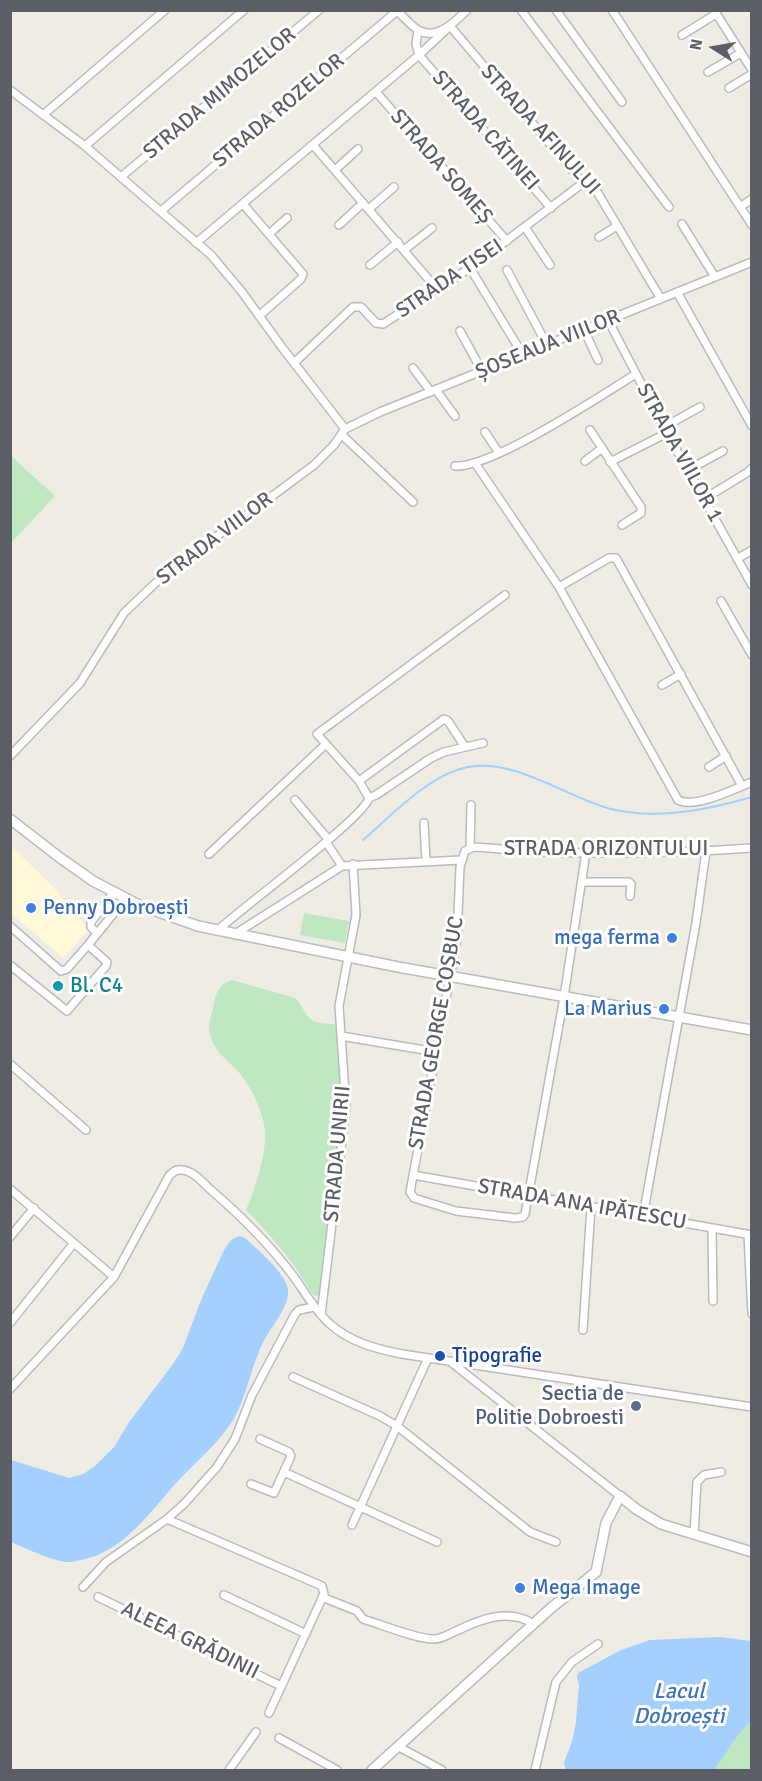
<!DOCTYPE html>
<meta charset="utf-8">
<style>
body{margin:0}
#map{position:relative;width:762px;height:1781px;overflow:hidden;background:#efede3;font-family:Signika,sans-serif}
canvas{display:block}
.frame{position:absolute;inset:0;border:12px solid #5b5f65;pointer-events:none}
.north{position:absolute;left:684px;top:18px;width:60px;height:60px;-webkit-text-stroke:4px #fff;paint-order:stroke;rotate:281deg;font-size:16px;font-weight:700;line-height:24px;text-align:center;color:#5b5f65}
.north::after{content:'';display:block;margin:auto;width:21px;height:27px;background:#5b5f65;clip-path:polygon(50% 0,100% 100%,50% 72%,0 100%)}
</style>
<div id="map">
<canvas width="762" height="1781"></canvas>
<div class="frame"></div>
<div class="north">N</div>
</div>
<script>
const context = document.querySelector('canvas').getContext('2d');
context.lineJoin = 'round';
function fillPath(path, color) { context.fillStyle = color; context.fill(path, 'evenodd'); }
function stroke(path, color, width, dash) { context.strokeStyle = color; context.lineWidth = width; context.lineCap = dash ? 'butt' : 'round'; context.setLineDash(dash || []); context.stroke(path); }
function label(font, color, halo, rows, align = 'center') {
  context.font = font + ' Signika,sans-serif'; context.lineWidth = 6; context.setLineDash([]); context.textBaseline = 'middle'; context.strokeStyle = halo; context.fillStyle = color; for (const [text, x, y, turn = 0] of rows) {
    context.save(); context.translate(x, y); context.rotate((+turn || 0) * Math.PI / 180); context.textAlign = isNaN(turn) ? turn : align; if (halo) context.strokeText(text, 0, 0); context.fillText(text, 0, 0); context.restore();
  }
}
fillPath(new Path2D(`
 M10,845L52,886L89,929L63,958L11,913Z`), '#fff9d8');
fillPath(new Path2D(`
 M10,455L55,496L11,543H10Z
 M304,913L349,921L345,943L300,935Z
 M232,980L295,998C302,1004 304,1013 310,1019C316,1024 328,1023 336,1025L342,1105L340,1128L320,1293L318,1296L313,1295C293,1261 273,1238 246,1210C255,1190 267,1152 265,1130C263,1112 252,1089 241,1075C230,1062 215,1053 210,1035C207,1025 212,1014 214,1004C216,992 219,984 232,980Z
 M751,1722V1770H714C723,1759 741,1726 751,1722Z`), '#bfe7c2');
fillPath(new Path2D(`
 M239,1236L245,1238C257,1249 286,1273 288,1290C290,1308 267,1331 261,1347C250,1371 246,1398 233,1420C220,1442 198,1460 181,1478C158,1502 136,1535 106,1551C96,1557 82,1560 71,1562C56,1563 25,1548 11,1542V1460L69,1478L83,1474L94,1467L114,1447L130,1421L173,1364L183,1348L201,1300L224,1250L231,1240Z
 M720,1637L751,1641L752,1722C741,1726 723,1759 714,1770H566L564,1763L573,1738L576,1721L579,1685L577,1678L578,1673L621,1650L650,1640Z`), '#a3d0ff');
stroke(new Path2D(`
 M363,840C392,815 430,774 468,767C515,758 566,797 611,809C657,820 707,810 752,797`), '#a3d0ff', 2);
const street = new Path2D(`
 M396,10C403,16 410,25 418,30C436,41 455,22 467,10
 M521,10L669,207
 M556,10L622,102
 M612,10L752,225
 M714,10L752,70
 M450,26L583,183L589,182L593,185L661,299
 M418,30L416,44L419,55L551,208
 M682,35L716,14
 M708,72L741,53
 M729,88L752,74
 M10,90L85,146L211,255L242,292L281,346L345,429
 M376,92L507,241
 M43,115L165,10
 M313,145L437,289
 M85,146L244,10
 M335,170L358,149
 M121,177L319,10
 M243,204L303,274L301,279L259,316
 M740,207L752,199
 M369,209L394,187
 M161,211L397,11
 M682,224L715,277
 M339,225L363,203
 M525,227L550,265
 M269,234L287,218
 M599,237L617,226
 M196,243L419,55L450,26
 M404,250L432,228
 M370,265L398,242
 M470,268L523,355
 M507,270L547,345
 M677,292L752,426
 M608,320L667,433L752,585
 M584,330L598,360
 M460,331L482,371
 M294,363L353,307H361L376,323L383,324L470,268L583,183
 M413,368L431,392
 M436,390L455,416
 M664,427L700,407
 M345,429L380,412L752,262
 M590,430L641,507V513L622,525
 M485,432L499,453
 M342,435L413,502
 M585,461L601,449
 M610,462L667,433
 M475,463L559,587L678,800C695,809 734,789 752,782
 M455,466C492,468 600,396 636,374
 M688,470L723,451
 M704,499L748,472L752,468
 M737,559L752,550
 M559,587L609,558H616L742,786
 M721,601L752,655
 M662,685L681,674
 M10,756L80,683L124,613L167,572L271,497L314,465L334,445L345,429
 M709,767L726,756
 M359,781L444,719L448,721L465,747
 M369,798L359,781L317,734L505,595
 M295,800L328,839
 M424,823L426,861
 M326,842L342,866
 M470,848L471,805
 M586,852L564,997L525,1214L523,1217L515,1218L456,1211L414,1198L410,1192L457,939L460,867L465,851L473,847C495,848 516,851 538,852C609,854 681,853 752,848
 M209,854L326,744
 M582,882H629L631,884L630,896
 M10,926L61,971L67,969L88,945L107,962L106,966L67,1011L10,965
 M217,931C240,909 364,818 369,798L376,795L431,758L444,752L483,743
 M97,933L91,927V922L114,892
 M235,934L342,866L461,860
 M88,945L126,898
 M341,1036L436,1052
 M10,1064L86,1130
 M413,1175L752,1235
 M10,1189L114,1277
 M643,1216L696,923L706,851
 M712,1228L713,1301
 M748,1235L752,1314
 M10,1237L34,1208
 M321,1315L346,1107L339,1006L356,915L353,864
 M10,1323L74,1243
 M583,1330L591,1207
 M452,1363L620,1496
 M293,1377L380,1416L397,1426L530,1532L556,1542
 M10,1389L114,1277L169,1176C173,1172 176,1169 181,1170C193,1170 203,1183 211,1190C240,1215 268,1243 291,1273C304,1290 314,1310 330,1324C350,1342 376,1349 402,1354L752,1407
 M284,1472L437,1542
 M251,1484L274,1493L291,1456L289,1452L260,1439
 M167,1519L322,1586L324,1594L269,1713
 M352,1525L428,1358
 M694,1535L697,1482L704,1475L721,1472
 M83,1587L106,1562L167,1519L184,1504L217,1467L235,1439L252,1395L295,1314L299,1310L314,1307
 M224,1595L306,1634
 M98,1597L281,1686
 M322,1597L357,1611L363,1619C380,1624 419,1640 434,1639C442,1639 449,1634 456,1631C481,1619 508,1608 534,1624
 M279,1738L337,1770
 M399,1747L442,1770
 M229,1770L256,1732
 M535,1770L556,1682L572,1662L598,1644`);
const secondary = new Path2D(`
 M10,819L59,857L93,881L139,905L198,926L398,967L752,1030
 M372,1770L551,1608L596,1572L606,1523L620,1496L636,1509L661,1524L752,1552`);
stroke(street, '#b8bbc0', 10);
stroke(secondary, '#b9bcc2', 12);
stroke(street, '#fff', 7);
stroke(secondary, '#fff', 9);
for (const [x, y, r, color] of [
 [31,908,6,"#3f7fe0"],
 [672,938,6,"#3f7fe0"],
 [58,986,6,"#0f9aa8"],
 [664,1009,6,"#3f7fe0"],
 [440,1356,6,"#1a4fb4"],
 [636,1406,6,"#5c6f8a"],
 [520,1588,6,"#3f7fe0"]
]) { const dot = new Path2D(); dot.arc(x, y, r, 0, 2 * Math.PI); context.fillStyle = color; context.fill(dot); stroke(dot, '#fff', 2); }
label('21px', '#5b5f65', '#fff', [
 ["STRADA MIMOZELOR",220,94,-40],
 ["STRADA ROZELOR",279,111,-40],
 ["STRADA AFINULUI",540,130,48],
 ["STRADA CĂTINEI",485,131,49],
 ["STRADA SOMEȘ",441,167,49],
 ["STRADA TISEI",450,279,-34],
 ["ȘOSEAUA VIILOR",548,345,-22],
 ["STRADA VIILOR 1",679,453,61],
 ["STRADA VIILOR",215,539,-37],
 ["STRADA ORIZONTULUI",606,849],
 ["STRADA GEORGE COȘBUC",437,1033,-80],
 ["STRADA UNIRII",338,1154,-85],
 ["STRADA ANA IPĂTESCU",582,1205,10],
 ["ALEEA GRĂDINII",190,1641,26]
]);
label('21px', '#366cbe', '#fff', [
 ["Penny Dobroești",43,908],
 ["mega ferma",660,938,"right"],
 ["La Marius",652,1009,"right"],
 ["Mega Image",532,1588]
], 'left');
label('21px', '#0d838f', '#fff', [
 ["Bl. C4",70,986]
], 'left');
label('21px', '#164399', '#fff', [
 ["Tipografie",452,1356]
], 'left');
label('21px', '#4e5e75', '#fff', [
 ["Sectia de",624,1394],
 ["Politie Dobroesti",624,1418]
], 'right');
label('italic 22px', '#3e73be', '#fff', [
 ["Lacul",679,1692],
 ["Dobroești",679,1717]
]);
</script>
